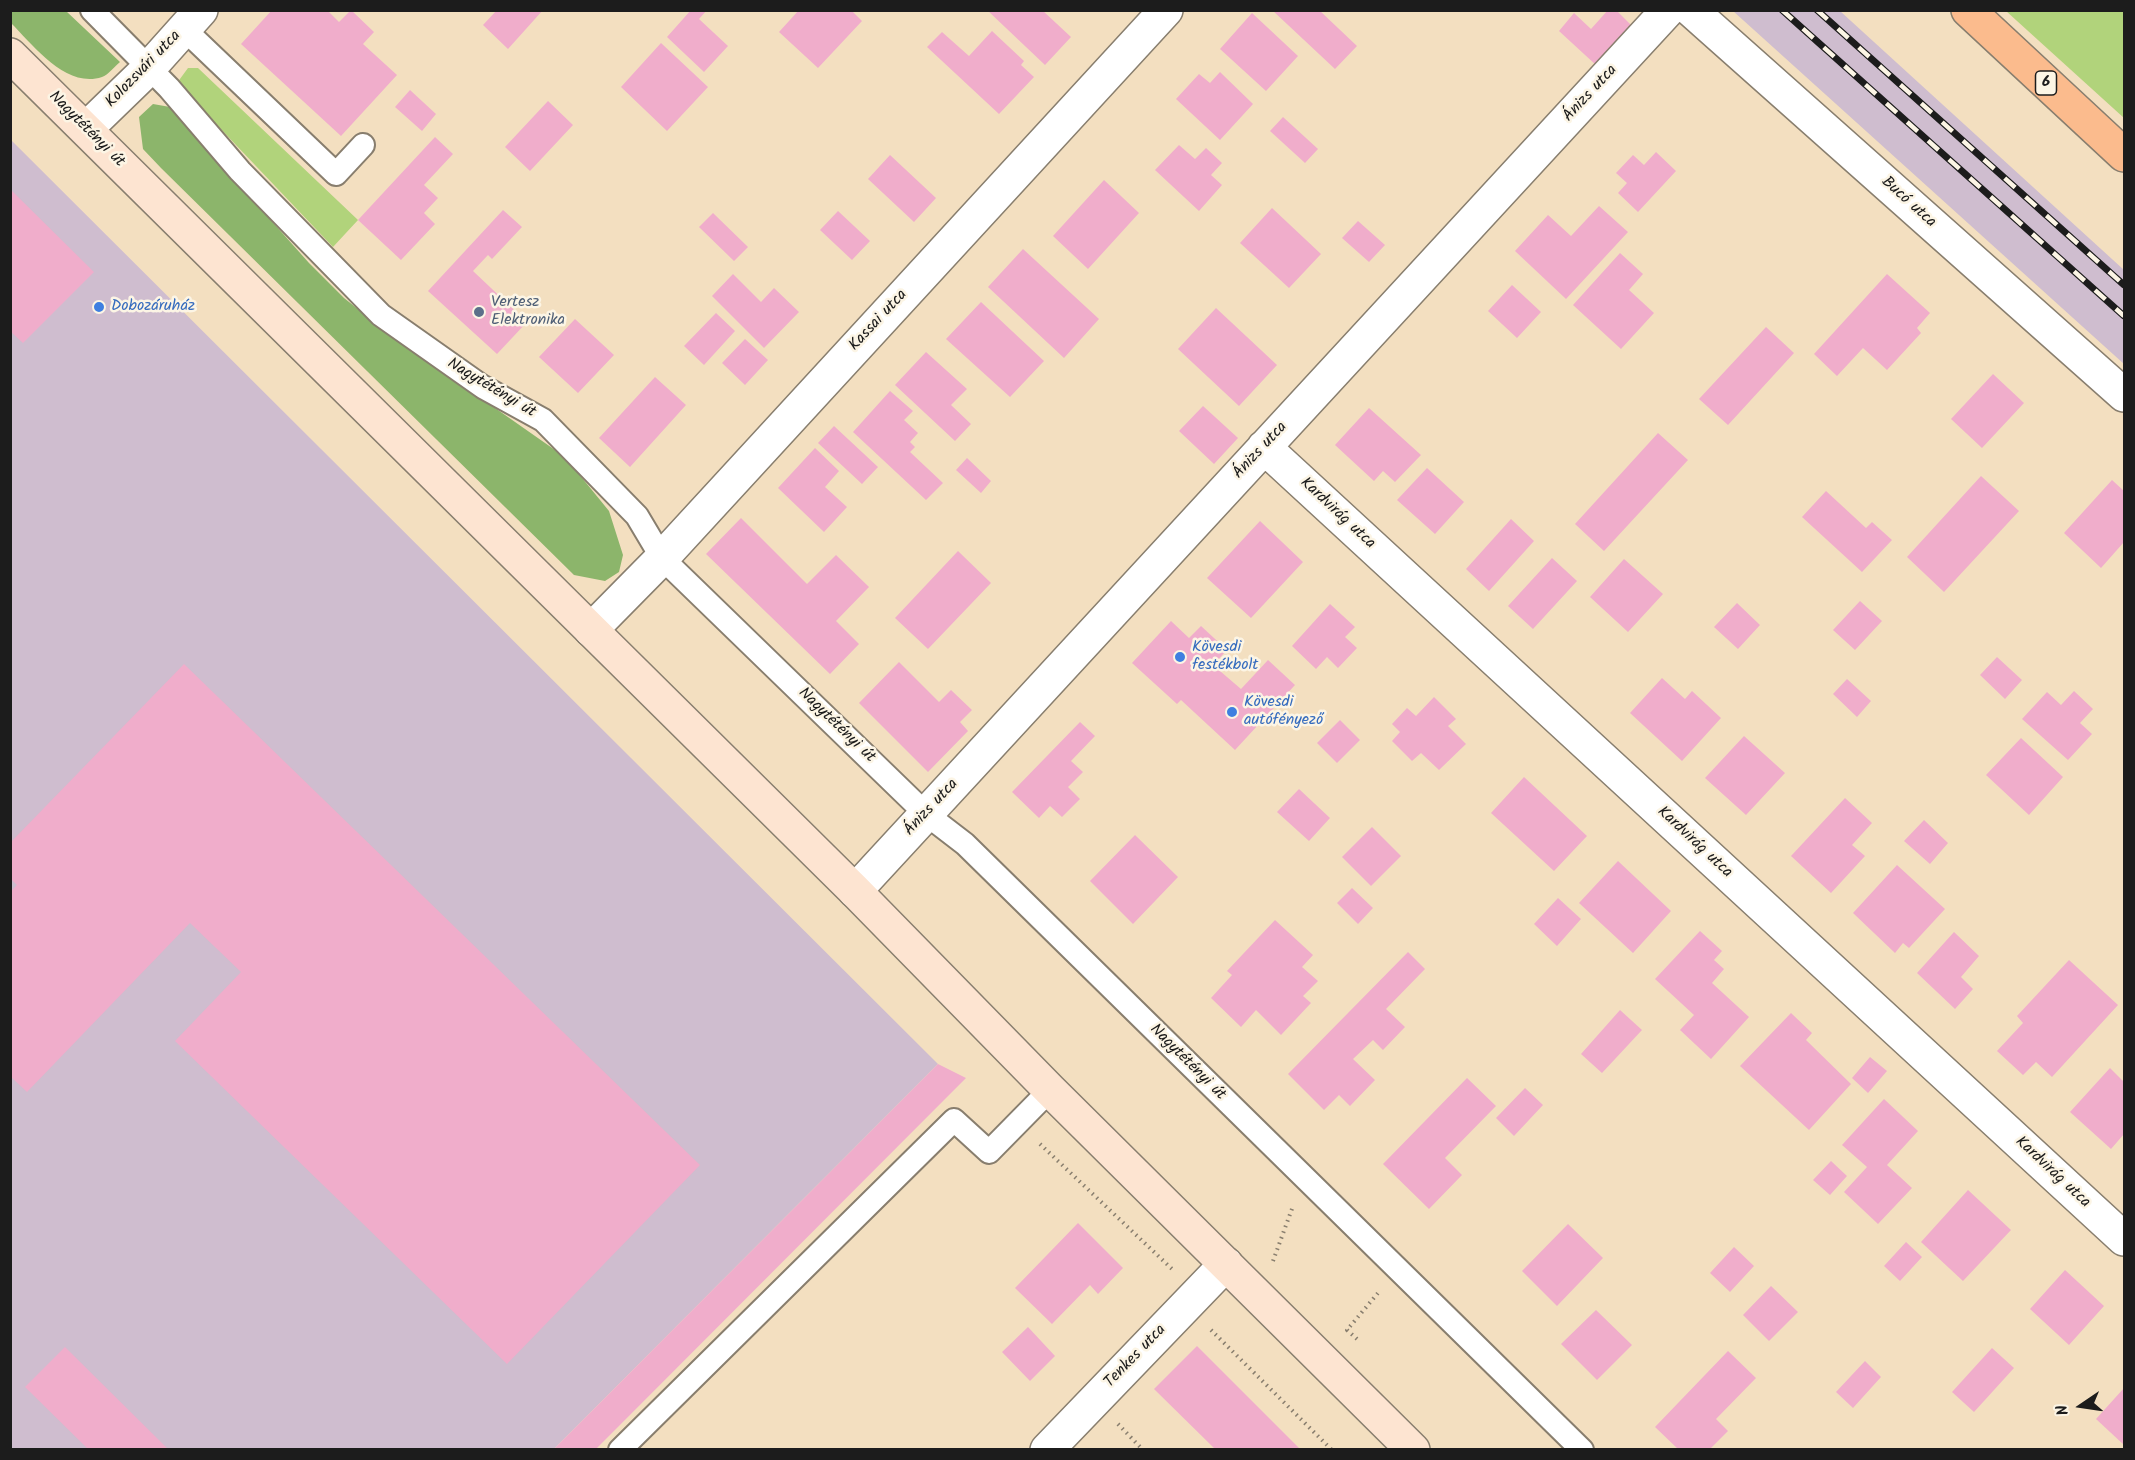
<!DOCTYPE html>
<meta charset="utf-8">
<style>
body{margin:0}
#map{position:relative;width:2135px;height:1460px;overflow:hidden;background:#f3dfc0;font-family:Kalam,sans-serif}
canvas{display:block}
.frame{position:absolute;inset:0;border:12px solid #1c1c1c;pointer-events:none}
.north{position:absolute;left:2051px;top:1376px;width:60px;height:60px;-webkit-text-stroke:4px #fcf5e5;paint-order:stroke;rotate:257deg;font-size:16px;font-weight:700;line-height:24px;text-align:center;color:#1c1c1c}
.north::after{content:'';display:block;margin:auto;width:21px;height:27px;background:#1c1c1c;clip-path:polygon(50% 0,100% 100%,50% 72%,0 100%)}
</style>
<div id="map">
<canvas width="2135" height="1460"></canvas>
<div class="frame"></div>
<div class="north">N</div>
</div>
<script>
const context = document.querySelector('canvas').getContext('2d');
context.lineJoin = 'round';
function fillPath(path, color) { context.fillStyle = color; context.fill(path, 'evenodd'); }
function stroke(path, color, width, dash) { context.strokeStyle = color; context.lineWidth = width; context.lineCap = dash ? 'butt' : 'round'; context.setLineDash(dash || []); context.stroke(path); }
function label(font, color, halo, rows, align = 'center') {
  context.font = font + ' Kalam,sans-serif'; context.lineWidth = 5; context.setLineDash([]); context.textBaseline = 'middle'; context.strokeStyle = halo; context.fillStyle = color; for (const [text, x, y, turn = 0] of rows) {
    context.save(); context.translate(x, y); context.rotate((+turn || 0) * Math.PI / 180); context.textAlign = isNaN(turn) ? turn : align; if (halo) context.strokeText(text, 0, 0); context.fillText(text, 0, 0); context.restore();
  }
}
fillPath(new Path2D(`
 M1733,11H1840L2124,270V364Z
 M10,139L938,1064L554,1449H11Z`), '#cfbdcf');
fillPath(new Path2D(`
 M2006,11H2124V118Z
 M188,68H198L358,220L333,247L177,83Z`), '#b1d37b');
fillPath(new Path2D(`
 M10,11H66L120,62C115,66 108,75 102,77C66,89 33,45 11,23Z
 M153,104L170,107L309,263L344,298L388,333L565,457L609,511L623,555L619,572L605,581L574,575L161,168L143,149L139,117Z`), '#8cb56b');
fillPath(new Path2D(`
 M272,10H327L339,22L351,10L374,32L363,44L397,75L341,136L241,44Z
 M497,10H543L508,49L483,25Z
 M691,10H707L699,19L728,46L704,72L667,37Z
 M799,10H851L862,21L818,68L779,32Z
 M987,10H1042L1071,37L1045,65Z
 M1272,10H1319L1357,46L1335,69Z
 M1608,10H1616L1633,27L1597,66L1559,31L1574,13L1591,29Z
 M1252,13L1298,56L1266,91L1220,49Z
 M992,31L1024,61L1021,65L1034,77L999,114L927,47L942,32L969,56Z
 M661,43L708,87L667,131L621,87Z
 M1220,72L1253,104L1220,140L1176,99L1199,74L1210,83Z
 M410,90L436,114L422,131L395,107Z
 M548,101L573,125L530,171L505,147Z
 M1283,117L1318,149L1305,163L1270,131Z
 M435,137L453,154L424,185L438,198L424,213L435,224L401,260L358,220Z
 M1179,145L1195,159L1206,148L1222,163L1211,175L1222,185L1199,211L1155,170Z
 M1656,152L1676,171L1638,212L1618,193L1627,183L1616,173L1633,155L1644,165Z
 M890,155L936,198L914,222L868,179Z
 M1104,180L1139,213L1088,269L1053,236Z
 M10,189L94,272L23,343L10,331Z
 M1599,206L1628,232L1566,299L1515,251L1548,215L1571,236Z
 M1272,208L1321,254L1289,288L1240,243Z
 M503,210L522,227L492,259L488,255L473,271L527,322L497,354L428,291Z
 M838,211L870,241L852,260L820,230Z
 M713,213L748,247L734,261L699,227Z
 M1358,221L1385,245L1369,262L1342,238Z
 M1023,249L1099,319L1064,358L988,287Z
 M1620,253L1643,274L1629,290L1654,313L1621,349L1573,305Z
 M733,274L761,302L774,288L799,312L764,348L712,296Z
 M1887,274L1930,313L1917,328L1921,333L1887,370L1863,348L1837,376L1814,354Z
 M1512,285L1541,312L1517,338L1488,311Z
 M981,302L1044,361L1010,397L946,339Z
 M1216,308L1277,365L1239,406L1178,349Z
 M716,313L735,331L704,365L684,346Z
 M575,319L614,355L578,393L539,357Z
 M1766,327L1794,353L1728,425L1699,399Z
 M745,339L768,360L745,385L722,363Z
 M926,352L967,389L951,405L971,424L955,441L895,385Z
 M1993,374L2024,403L1982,448L1951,419Z
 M655,377L686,405L630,467L599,438Z
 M890,391L913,411L904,420L918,433L910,442L915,447L910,452L943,483L926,500L853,432Z
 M1203,406L1238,438L1214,464L1179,431Z
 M1369,408L1421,455L1395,482L1383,471L1374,481L1335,445Z
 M834,426L878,467L862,484L818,443Z
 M1658,433L1688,460L1604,551L1575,524Z
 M815,448L839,471L825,487L847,507L824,532L778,488Z
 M967,458L991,481L981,493L956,470Z
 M1427,468L1464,502L1435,534L1397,500Z
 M1981,476L2019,511L1944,592L1907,557Z
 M2112,480L2124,491V542L2101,568L2064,533Z
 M1826,491L1866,528L1872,522L1892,540L1862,572L1802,517Z
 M741,518L807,584L836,555L869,587L836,621L859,644L830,674L706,554Z
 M1511,519L1534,541L1489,591L1466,569Z
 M1260,521L1303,562L1251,618L1207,578Z
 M958,551L991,583L928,649L895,618Z
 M1552,558L1577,581L1533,629L1508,606Z
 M1624,559L1663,594L1628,632L1590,597Z
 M1860,601L1882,621L1855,650L1833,630Z
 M1737,603L1760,625L1738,649L1714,627Z
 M1330,604L1355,627L1345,637L1357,648L1338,668L1327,657L1316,669L1292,646Z
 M1171,621L1189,638L1201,626L1227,650L1213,665L1241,689L1268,660L1295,685L1235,750L1181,700L1177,704L1132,663Z
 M1997,657L2022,680L2005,699L1980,675Z
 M899,662L939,702L951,690L972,710L960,722L968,731L928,772L859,703Z
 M184,664L700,1165L507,1364L175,1041L241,972L190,923L27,1092L10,1076V892L17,885L10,878V843Z
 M1662,678L1685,699L1692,691L1721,718L1682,761L1630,713Z
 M1847,679L1871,701L1857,717L1833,694Z
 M2074,691L2093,709L2080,723L2092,734L2068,760L2022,719L2047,692L2061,705Z
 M1434,697L1456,719L1448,726L1466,744L1439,770L1421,753L1412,761L1392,741L1400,732L1392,724L1407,708L1416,716Z
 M1340,720L1360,740L1337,763L1317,743Z
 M1080,722L1095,736L1071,761L1083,772L1068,787L1080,799L1062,817L1050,806L1039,818L1012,792Z
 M1744,736L1785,773L1746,815L1705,778Z
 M2021,738L2063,777L2029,815L1986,775Z
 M1524,777L1587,836L1554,871L1491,813Z
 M1299,789L1330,818L1309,841L1277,812Z
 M1845,798L1872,823L1852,845L1865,856L1831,893L1791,856Z
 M1924,820L1948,843L1930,864L1904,841Z
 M1372,827L1401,856L1371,886L1342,857Z
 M1135,835L1178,877L1133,924L1090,881Z
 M1618,861L1671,911L1633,953L1579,903Z
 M1897,865L1945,909L1909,948L1903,943L1895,953L1853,913Z
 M1352,888L1373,908L1358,924L1337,903Z
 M1558,898L1581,919L1557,946L1534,924Z
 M1275,920L1313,955L1302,967L1318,981L1303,996L1311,1003L1281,1035L1256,1010L1241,1027L1211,998L1232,975L1227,971Z
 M1700,931L1722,951L1714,960L1724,969L1712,983L1749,1017L1711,1059L1680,1030L1694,1015L1655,979Z
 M1954,932L1979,956L1961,977L1973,989L1955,1009L1917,973Z
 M1408,952L1425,969L1386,1009L1405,1027L1383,1050L1373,1040L1353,1059L1375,1080L1350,1106L1339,1095L1324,1110L1288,1074Z
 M2069,960L2118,1005L2052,1077L2036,1062L2023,1075L1997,1051L2023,1023L2017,1016Z
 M1620,1010L1642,1030L1602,1073L1581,1054Z
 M1791,1013L1812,1033L1806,1040L1851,1084L1809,1130L1740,1066Z
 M1870,1057L1887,1071L1868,1093L1852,1078Z
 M938,1064L966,1078L596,1449H554Z
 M2110,1068L2124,1082V1134L2111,1149L2070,1112Z
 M1467,1078L1496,1106L1445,1158L1462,1175L1429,1209L1383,1164Z
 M1525,1088L1543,1105L1514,1136L1496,1118Z
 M1884,1099L1918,1131L1887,1165L1912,1188L1878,1224L1844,1192L1867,1167L1842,1145Z
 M1831,1161L1847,1176L1830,1195L1813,1180Z
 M1968,1190L2011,1230L1963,1281L1921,1242Z
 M1078,1223L1123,1268L1098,1294L1090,1285L1052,1324L1015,1288Z
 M1568,1224L1603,1258L1557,1306L1522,1271Z
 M1906,1242L1922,1257L1900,1281L1884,1266Z
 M1734,1247L1754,1266L1730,1292L1710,1273Z
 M2065,1270L2104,1306L2069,1345L2030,1309Z
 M1771,1286L1798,1312L1769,1341L1743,1315Z
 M1596,1310L1632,1345L1597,1380L1561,1344Z
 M1028,1327L1055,1356L1030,1381L1002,1352Z
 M1197,1346L1300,1449H1215L1154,1389Z
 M65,1347L168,1449H88L25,1387Z
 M1992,1348L2014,1368L1974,1412L1952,1392Z
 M1728,1351L1756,1378L1716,1419L1728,1431L1710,1449H1678L1655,1427Z
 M1865,1361L1881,1377L1853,1408L1836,1392Z
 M2124,1388V1445L2096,1419Z`), '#f0adcb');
const service = new Path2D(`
 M92,10L169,88L240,171L381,315L483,387L543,420L637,516L662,558L926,814L965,844L1582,1450
 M184,29L336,174L363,145
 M620,1450L954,1120L989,1152L1050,1090`);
const minor = new Path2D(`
 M1691,10L2124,395
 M86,129L150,67L201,10
 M1264,447L2124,1239
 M591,630L662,558L1166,10
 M855,891L1668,10
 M1047,1450L1226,1264`);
const secondary = new Path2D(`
 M10,55L855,891L1050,1090L1413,1450`);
const primary = new Path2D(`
 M1968,10L2124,155`);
stroke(service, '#887e6e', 26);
stroke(minor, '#887e6e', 36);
stroke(secondary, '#887e6e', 36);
stroke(primary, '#887e6e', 36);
stroke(new Path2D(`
 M1040,1144L1172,1269
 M1273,1261L1293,1206
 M1211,1330L1332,1450
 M1357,1339L1347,1330L1378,1293
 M1118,1424L1143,1450`), '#887e6e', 4, [1.5, 4.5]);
stroke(service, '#fff', 22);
stroke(minor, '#fff', 33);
stroke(secondary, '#fde4d1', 33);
stroke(primary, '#fbbb8d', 33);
const rail = new Path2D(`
 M1782,10L2124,316
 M1817,10L2124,285`);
stroke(rail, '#1c1c1c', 7);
stroke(rail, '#fcf5e5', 4.5, [14]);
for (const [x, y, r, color] of [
 [99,307,6,"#3f7fe0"],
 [479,312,6,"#5c6f8a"],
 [1180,657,6,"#3f7fe0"],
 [1232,712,6,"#3f7fe0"]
]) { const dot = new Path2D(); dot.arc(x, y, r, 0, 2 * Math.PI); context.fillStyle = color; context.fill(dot); stroke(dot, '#fcf5e5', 2); }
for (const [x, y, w] of [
 [2046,83,21]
]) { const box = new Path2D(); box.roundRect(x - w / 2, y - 12, w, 24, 4.5); context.fillStyle = '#fcf5e5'; context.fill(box); stroke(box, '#1c1c1c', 1.5); }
label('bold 15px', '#1c1c1c', null, [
 ["6",2046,83]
]);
label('16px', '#1c1c1c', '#fcf5e5', [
 ["Kolozsvári utca",144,70,-46],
 ["Ánizs utca",1591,94,-47],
 ["Nagytétényi út",86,130,45],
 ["Bucó utca",1908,203,42],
 ["Kassai utca",879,321,-47],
 ["Nagytétényi út",491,389,31],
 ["Ánizs utca",1261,451,-47],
 ["Kardvirág utca",1337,514,43],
 ["Nagytétényi út",836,726,44],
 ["Ánizs utca",932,808,-47],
 ["Kardvirág utca",1694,843,43],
 ["Nagytétényi út",1187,1063,45],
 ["Kardvirág utca",2052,1173,43],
 ["Tenkes utca",1136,1357,-46]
]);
label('16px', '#4e5e75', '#fcf5e5', [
 ["Vertesz",491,303],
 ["Elektronika",491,321]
], 'left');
label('16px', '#366cbe', '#fcf5e5', [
 ["Dobozáruház",111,307],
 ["Kövesdi",1192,648],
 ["festékbolt",1192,666],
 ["Kövesdi",1244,703],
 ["autófényező",1244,721]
], 'left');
</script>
